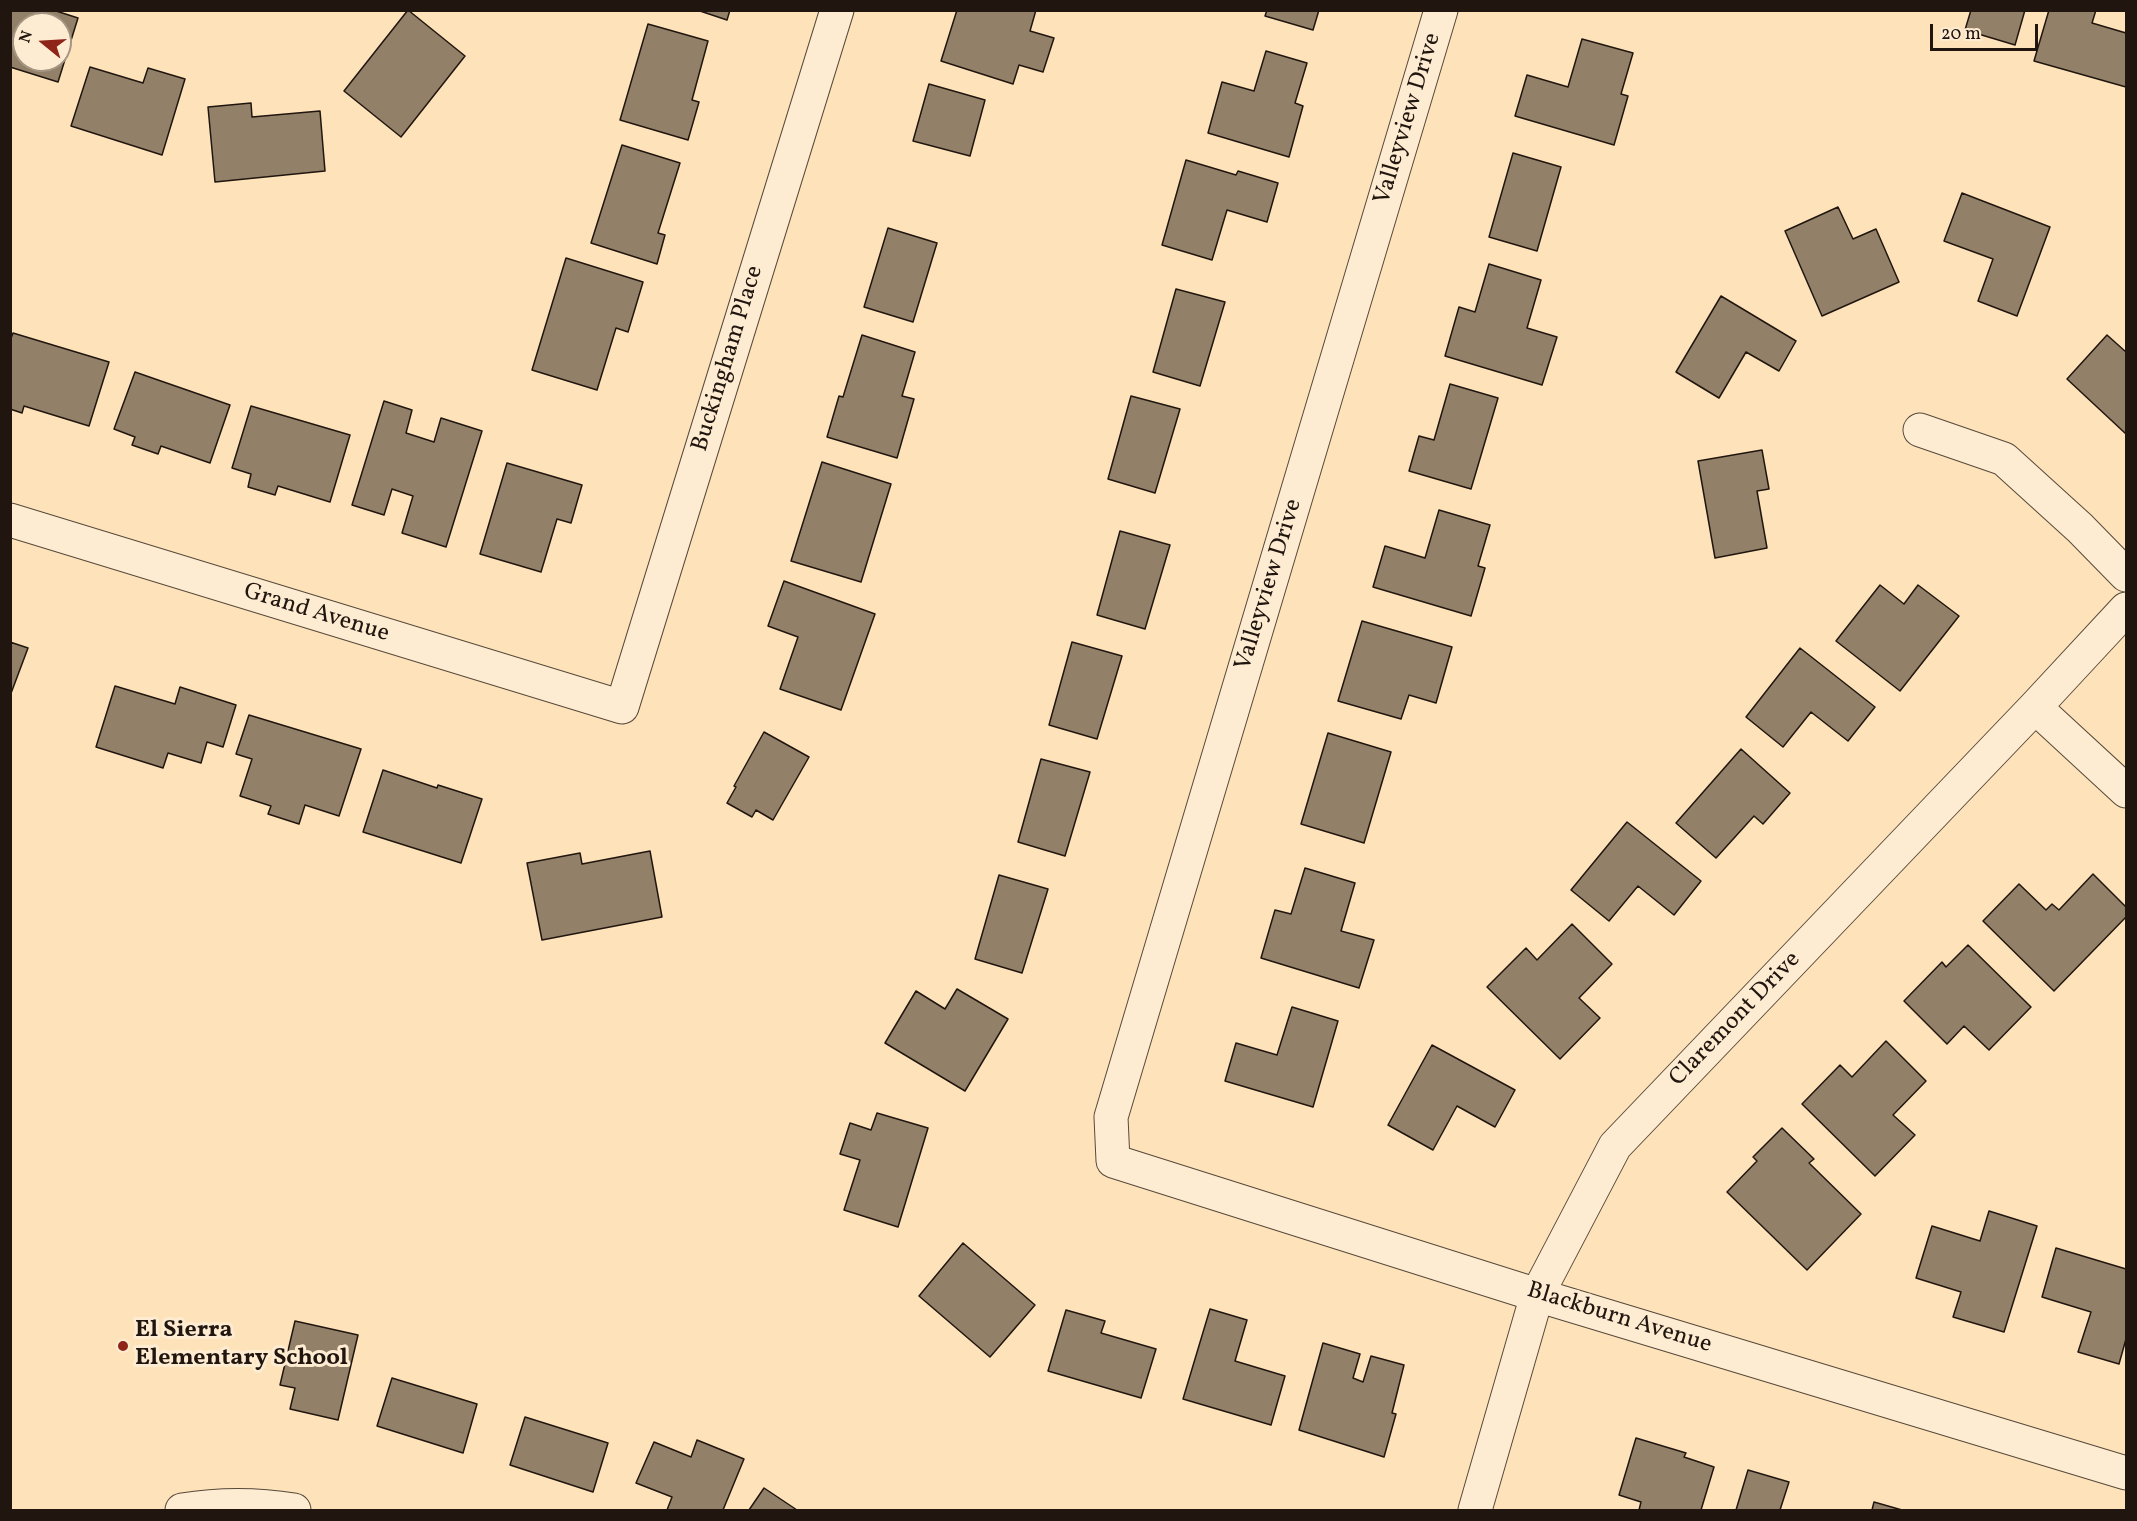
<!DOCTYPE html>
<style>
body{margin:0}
#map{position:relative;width:2137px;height:1521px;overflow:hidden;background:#fde2ba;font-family:Vollkorn,serif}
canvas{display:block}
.frame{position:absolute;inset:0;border:12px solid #20160f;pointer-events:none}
.north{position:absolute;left:12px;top:12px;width:60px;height:60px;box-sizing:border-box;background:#feecd2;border:2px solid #a59684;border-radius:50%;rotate:288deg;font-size:16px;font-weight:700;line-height:24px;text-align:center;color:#20160f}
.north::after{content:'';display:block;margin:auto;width:21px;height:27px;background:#8f2418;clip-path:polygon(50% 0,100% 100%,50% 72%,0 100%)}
.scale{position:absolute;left:1930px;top:24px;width:108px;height:27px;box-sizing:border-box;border:3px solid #20160f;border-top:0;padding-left:8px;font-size:18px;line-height:21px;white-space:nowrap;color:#20160f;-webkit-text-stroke:4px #feecd2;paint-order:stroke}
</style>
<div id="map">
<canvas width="2137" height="1521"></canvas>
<div class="frame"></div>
<div class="north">N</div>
<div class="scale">20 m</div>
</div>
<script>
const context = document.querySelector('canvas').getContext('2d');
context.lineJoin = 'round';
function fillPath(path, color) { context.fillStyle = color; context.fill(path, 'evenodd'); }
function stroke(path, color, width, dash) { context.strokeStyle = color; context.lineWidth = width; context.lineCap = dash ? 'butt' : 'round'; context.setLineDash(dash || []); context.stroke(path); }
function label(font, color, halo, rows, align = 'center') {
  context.font = font + ' Vollkorn,serif'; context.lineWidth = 6; context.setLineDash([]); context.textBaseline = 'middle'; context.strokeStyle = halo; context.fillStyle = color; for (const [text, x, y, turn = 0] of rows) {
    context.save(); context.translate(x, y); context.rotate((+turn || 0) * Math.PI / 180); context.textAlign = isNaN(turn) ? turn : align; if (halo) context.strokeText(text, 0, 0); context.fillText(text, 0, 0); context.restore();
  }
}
const building = new Path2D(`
 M10,10H53L78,18L58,82L10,67ZM24,24H60V60H24Z
 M408,10L465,56L401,137L344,91Z
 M697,10H730L727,20Z
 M957,10H1036L1030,31L1054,38L1043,72L1019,65L1013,84L941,61Z
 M1267,10H1319L1313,30L1265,16Z
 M1971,10H2025L2015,45L1965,30Z
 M2049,10H2096L2092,23L2126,33V87L2034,61Z
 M648,24L708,41L692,100L699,102L688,140L620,120Z
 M1582,39L1633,53L1621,94L1628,96L1614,145L1515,116L1527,75L1568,87Z
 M1266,51L1307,63L1295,103L1303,106L1289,157L1208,133L1222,82L1254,91Z
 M90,67L143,83L148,68L185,79L162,155L71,126Z
 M929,84L985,100L970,156L913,141Z
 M251,103L252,117L320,111L325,171L215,182L208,107Z
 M622,145L680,163L658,233L665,235L657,264L591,243Z
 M1513,153L1561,167L1537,251L1489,237Z
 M1186,160L1236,175L1238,171L1278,183L1267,222L1227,210L1212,260L1162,245Z
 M1962,193L2050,227L2017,316L1978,301L1993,259L1944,241Z
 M1838,207L1853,239L1876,229L1899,282L1822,316L1785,231Z
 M888,228L937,243L913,322L864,307Z
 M566,258L643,282L628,332L616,328L597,390L532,370Z
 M1489,264L1541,280L1527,328L1557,337L1542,385L1445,356L1459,307L1475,312Z
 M1176,289L1225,302L1200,386L1153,372Z
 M1721,296L1796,341L1779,371L1746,352L1719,398L1676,372Z
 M13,333L109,362L89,426L24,406L22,413L10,409V341Z
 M862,335L915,352L902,396L914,399L897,458L827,437L839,396L843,397Z
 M2107,335L2126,352V434L2067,379Z
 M135,372L230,405L210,463L161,446L158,454L132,445L135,437L114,429Z
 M1450,384L1498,398L1471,489L1409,471L1419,436L1434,440Z
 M1131,396L1180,409L1155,493L1108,479Z
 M384,401L412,410L406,433L434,442L441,418L482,431L446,547L402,533L413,496L392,489L384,515L352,505Z
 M251,406L350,435L330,502L278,486L275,495L248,487L251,474L232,468Z
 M1762,450L1769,489L1757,491L1767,548L1715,558L1698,461Z
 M822,462L891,484L861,582L791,561Z
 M507,463L582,485L571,523L557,519L541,572L480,554Z
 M1439,510L1490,525L1478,566L1485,568L1471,616L1373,587L1385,546L1425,558Z
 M1120,531L1170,545L1145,629L1097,615Z
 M784,581L875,614L841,710L780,689L798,637L768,626Z
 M1880,585L1904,604L1918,585L1959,616L1900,691L1836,641Z
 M1362,621L1452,647L1436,703L1409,695L1401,719L1338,701Z
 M10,642L28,648L10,696Z
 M1072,642L1122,656L1097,739L1049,725Z
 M1800,648L1875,707L1848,741L1811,712L1783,747L1746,717Z
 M115,686L175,704L180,687L236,705L223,747L207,742L201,763L168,753L163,768L96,747Z
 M249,715L361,749L339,816L305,805L299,824L268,814L271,806L240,796L252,759L236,754Z
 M764,732L809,757L773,820L756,810L752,817L727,803L736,787L734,786Z
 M1328,733L1391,752L1364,843L1301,824Z
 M1741,749L1790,793L1763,824L1754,816L1716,858L1676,823Z
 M1041,759L1090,772L1065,856L1018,842Z
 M383,770L437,788L438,785L482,799L461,863L363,832Z
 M1627,822L1701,881L1674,915L1638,886L1609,921L1571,890Z
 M650,851L662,917L542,940L527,863L580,853L582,864Z
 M1305,868L1355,883L1341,931L1374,940L1359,988L1261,958L1275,910L1291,914Z
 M2093,874L2126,907V917L2054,991L1983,921L2019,884L2046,910L2052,904L2059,910Z
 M999,875L1048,889L1022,973L975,959Z
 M1572,924L1612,964L1579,998L1600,1018L1560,1059L1487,987L1526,948L1537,960Z
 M1968,945L2031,1007L1989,1050L1964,1026L1947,1044L1904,1001L1942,962L1946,967Z
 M957,989L1008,1019L965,1091L885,1043L916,991L945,1009Z
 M1292,1007L1338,1021L1313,1107L1225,1081L1236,1043L1277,1055Z
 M1886,1041L1926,1081L1893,1115L1915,1135L1875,1176L1802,1104L1840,1065L1852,1077Z
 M1432,1045L1515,1090L1495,1127L1457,1106L1433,1150L1388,1125Z
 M877,1113L928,1128L898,1227L844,1210L860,1160L840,1154L850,1123L871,1130Z
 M1782,1128L1814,1159L1809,1163L1861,1214L1807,1270L1727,1192L1757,1161L1753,1157Z
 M1989,1211L2037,1226L2004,1332L1953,1317L1961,1292L1916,1278L1932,1226L1980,1241Z
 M963,1243L1035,1305L990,1357L919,1296Z
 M2056,1248L2126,1269V1339L2119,1364L2078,1352L2091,1312L2042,1297Z
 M1210,1309L1247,1320L1235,1361L1285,1376L1271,1425L1183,1399Z
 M1066,1310L1105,1321L1101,1333L1156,1349L1141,1398L1048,1371Z
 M295,1321L358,1335L338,1420L290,1409L295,1388L280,1385Z
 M1323,1343L1360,1354L1353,1378L1363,1382L1371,1356L1404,1365L1392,1413L1396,1414L1384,1457L1299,1430Z
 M392,1378L477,1404L463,1453L377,1426Z
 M525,1417L608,1443L593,1492L510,1465Z
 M1636,1438L1686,1453L1684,1457L1714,1467L1701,1510H1639L1641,1502L1619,1495Z
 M697,1440L744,1459L723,1510H667L672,1497L636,1483L654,1442L691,1457Z
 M1748,1470L1789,1482L1780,1510H1736Z
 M764,1488L797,1510H749Z
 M1874,1502L1902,1510H1872Z`);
fillPath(building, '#938068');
stroke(building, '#20160f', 1.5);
const minor = new Path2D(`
 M1441,10L1111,1117L1113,1161L1537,1295L2126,1473
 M1920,430L2004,459L2080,528L2126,575
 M10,520L622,707L837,10
 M2035,707L2126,791
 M182,1510C219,1504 257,1504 294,1510
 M1475,1510L1537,1295L1615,1146L2035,707L2126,609`);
stroke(minor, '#57493a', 35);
stroke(minor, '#feecd2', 33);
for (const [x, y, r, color] of [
 [123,1346,6,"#8f2418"]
]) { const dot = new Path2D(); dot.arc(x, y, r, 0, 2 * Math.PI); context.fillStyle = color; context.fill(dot); stroke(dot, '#feecd2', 2); }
label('24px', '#20160f', '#feecd2', [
 ["Valleyview Drive",1409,119,-73],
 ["Buckingham Place",729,359,-73],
 ["Valleyview Drive",1270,585,-73],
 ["Grand Avenue",316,614,17],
 ["Claremont Drive",1736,1020,-46],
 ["Blackburn Avenue",1619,1319,17]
]);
label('bold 24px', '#20160f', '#feecd2', [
 ["El Sierra",135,1332],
 ["Elementary School",135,1360]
], 'left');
</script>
